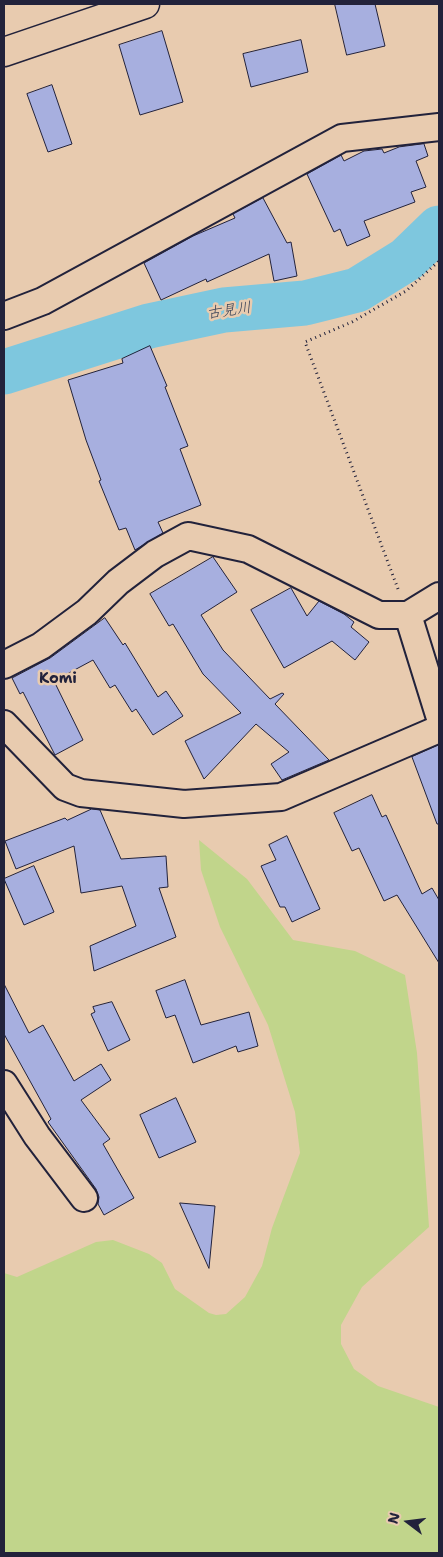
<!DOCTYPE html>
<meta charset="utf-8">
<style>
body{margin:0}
#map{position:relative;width:443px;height:1557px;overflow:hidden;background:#e8cbaf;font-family:"Shantell Sans",sans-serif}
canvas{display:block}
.frame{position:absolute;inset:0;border:5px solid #22223b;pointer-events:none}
.north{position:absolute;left:383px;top:1497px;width:50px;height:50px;-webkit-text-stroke:4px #e8cbaf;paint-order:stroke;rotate:285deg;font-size:14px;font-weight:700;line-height:20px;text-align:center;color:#22223b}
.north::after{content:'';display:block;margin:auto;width:18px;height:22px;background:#22223b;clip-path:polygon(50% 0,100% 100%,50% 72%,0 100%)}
</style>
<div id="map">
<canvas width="443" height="1557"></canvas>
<div class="frame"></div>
<div class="north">N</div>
</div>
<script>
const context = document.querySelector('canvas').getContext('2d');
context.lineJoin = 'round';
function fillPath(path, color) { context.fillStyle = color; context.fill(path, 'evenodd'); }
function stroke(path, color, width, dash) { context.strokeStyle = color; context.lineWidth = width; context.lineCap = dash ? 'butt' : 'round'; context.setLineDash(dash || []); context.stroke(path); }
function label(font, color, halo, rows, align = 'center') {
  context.font = font + ' "Shantell Sans","Klee One",sans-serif'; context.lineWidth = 5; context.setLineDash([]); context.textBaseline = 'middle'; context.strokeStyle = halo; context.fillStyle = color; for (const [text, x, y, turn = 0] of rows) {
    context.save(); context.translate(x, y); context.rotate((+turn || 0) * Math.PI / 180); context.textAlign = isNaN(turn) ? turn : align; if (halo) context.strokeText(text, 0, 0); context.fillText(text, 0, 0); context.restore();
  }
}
fillPath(new Path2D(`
 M199,840L247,879L293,940L355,951L405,975L417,1053L429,1227L362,1287L341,1325V1344L354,1369L378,1386L439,1407V1553H4V1273L17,1277L96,1242L113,1240L149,1254L162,1263L175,1289L209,1313L216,1315L226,1314L245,1297L262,1266L272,1228L300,1153L295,1112L268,1025L220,927L201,870Z`), '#c1d58b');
stroke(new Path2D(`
 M4,372L149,326L224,310L305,303L357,290L407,259L439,228`), '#7ec7de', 45);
const building = new Path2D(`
 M335,4H375L385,46L347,55Z
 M162,31L183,102L140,115L119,45Z
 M301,40L308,72L251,87L243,54Z
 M52,85L72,144L48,152L27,94Z
 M424,144L428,156L416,161L426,187L411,192L415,202L364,221L370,236L347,246L340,229L334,232L307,174L341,155L344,161L364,151L382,149L384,153L399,147Z
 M263,198L287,243L291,242L297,276L274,281L269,254L207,282L206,279L161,300L144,263L193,236L235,218L233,214Z
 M150,346L167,386L165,387L188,446L180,449L201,505L158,522L163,533L135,550L126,528L119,530L99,481L101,480L86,440L68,380L123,363L122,359Z
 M213,557L237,592L201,615L223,650L270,699L282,693L284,694L275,704L329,760L282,780L271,764L289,752L256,724L204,779L185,741L241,713L203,674L173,624L169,626L150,594Z
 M291,588L307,616L319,601L344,614L354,622L351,627L369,642L355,660L332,641L284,668L251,610Z
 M105,618L123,645L125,643L158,697L166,691L183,716L153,735L136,709L132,712L115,685L110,688L93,660L54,681L83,740L55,755L23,692L20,694L12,678L50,658Z
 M439,745V824H437L412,757Z
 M372,795L382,817L386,815L422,894L432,888L439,900V963L397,895L384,901L359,848L352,851L334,813Z
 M92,809L100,810L121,859L166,856L168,887L159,888L176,937L94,971L90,946L136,926L122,886L81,893L74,846L16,869L5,841L65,818L67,820Z
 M287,836L320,909L292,922L285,907H280L261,866L276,860L269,845Z
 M34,866L54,912L24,925L4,879Z
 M185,980L201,1025L249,1012L258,1046L238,1052L236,1046L193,1063L175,1015L166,1018L156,991Z
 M4,984L29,1033L43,1025L74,1081L101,1064L111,1080L81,1100L110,1139L103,1144L134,1198L104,1215L98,1204L99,1197L96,1189L48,1122L51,1119L4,1034Z
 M112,1002L130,1040L108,1051L91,1014L95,1012L93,1007Z
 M176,1098L196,1142L159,1158L140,1115Z
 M180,1203L215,1206L209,1268Z`);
fillPath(building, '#a7afdf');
stroke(building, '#22223b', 1);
const street = new Path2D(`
 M4,316L43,301L342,138L439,127
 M408,615L439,715
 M4,665L41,646L87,612L118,582L155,554L188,536L248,549L379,615H408L439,596
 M4,724L65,787L81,793L184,804L281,797L439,729
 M4,1084L37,1136L84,1198`);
const secondary = new Path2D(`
 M4,52L145,4`);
stroke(street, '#22223b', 30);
stroke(secondary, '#22223b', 31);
stroke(new Path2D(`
 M398,589L305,342L352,322L406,291L439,261`), '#22223b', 3, [1, 4]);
stroke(street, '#e8cbaf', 26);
stroke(secondary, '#e8cbaf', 28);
label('italic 15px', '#303b53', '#e8cbaf', [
 ["古見川",229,311,-8]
]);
label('bold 15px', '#22223b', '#e8cbaf', [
 ["Komi",58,679]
]);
</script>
